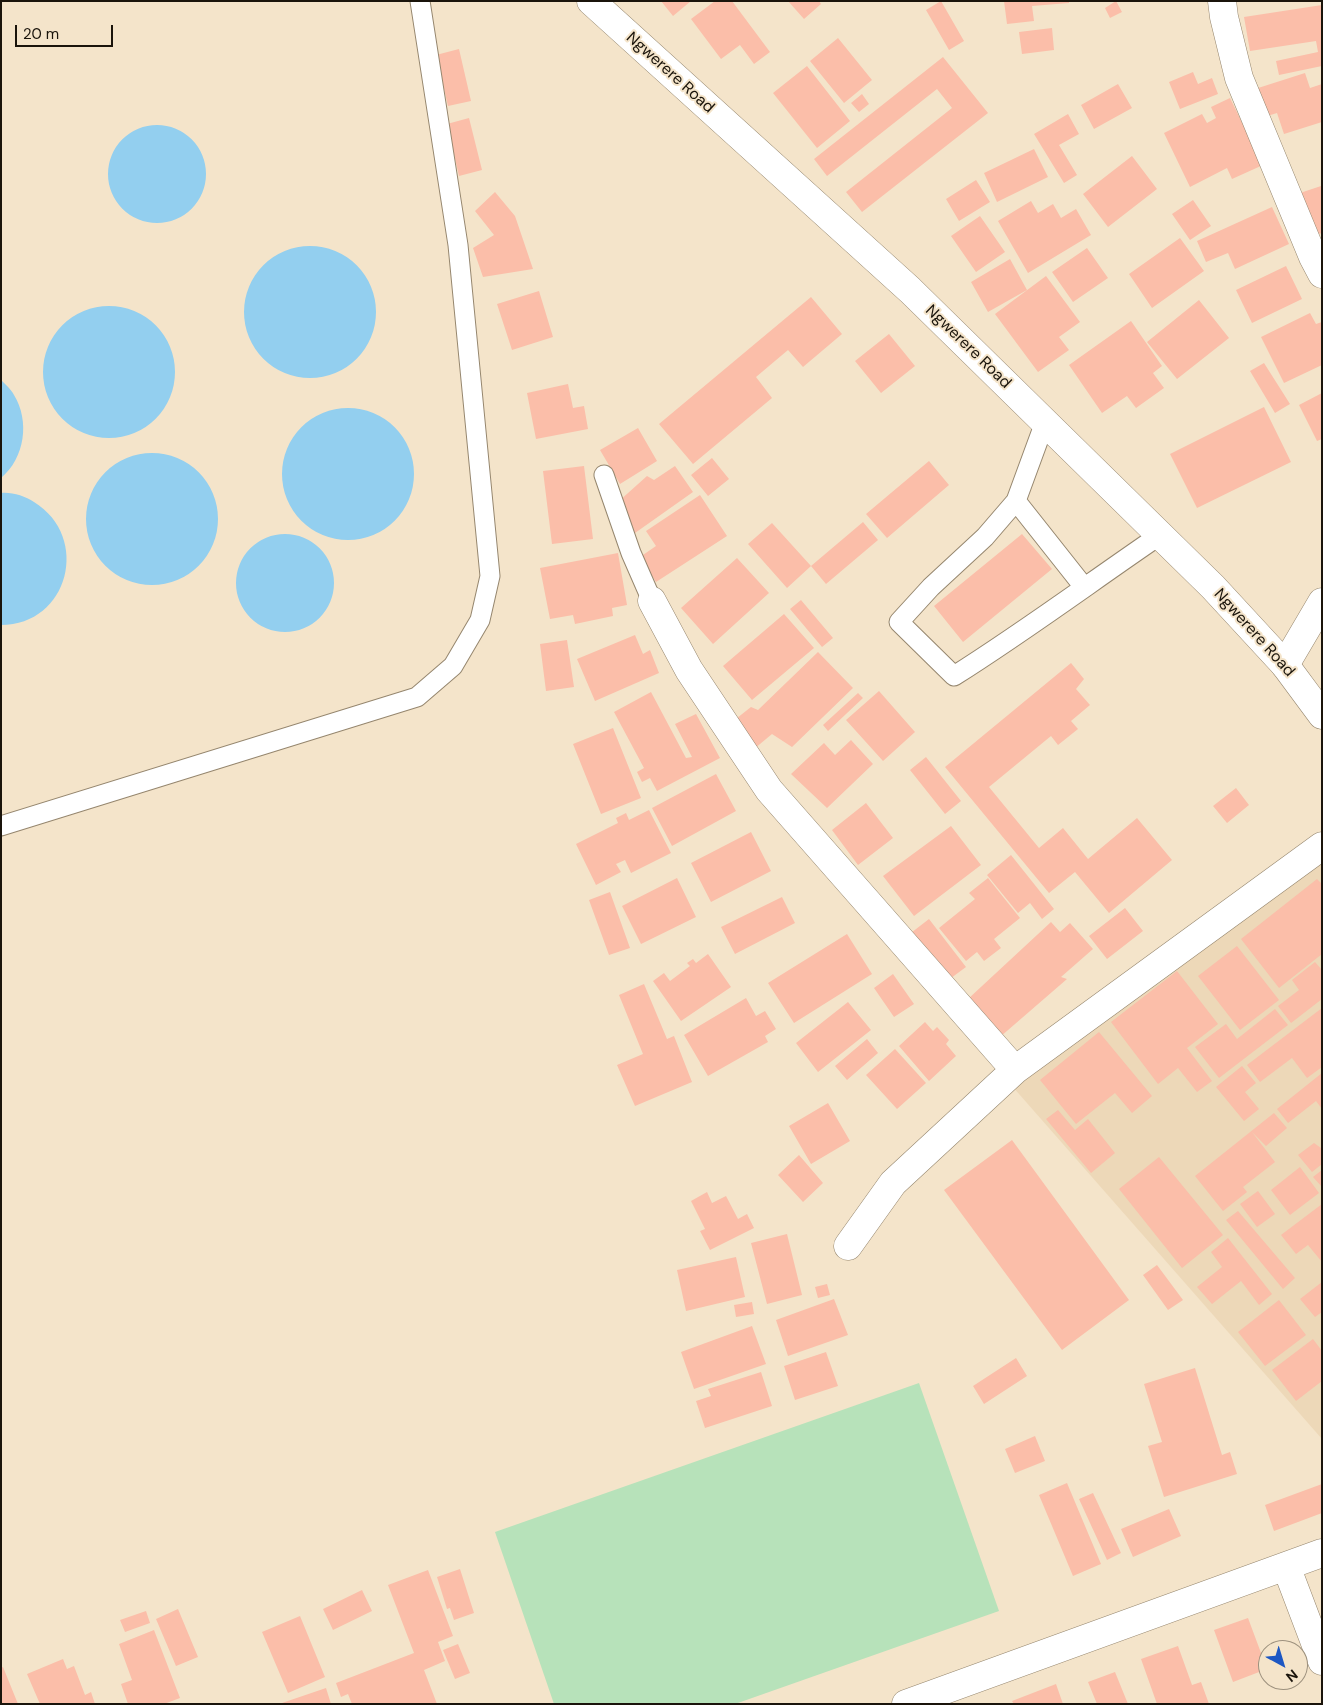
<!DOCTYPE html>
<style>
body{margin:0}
#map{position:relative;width:1323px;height:1705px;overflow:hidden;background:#f4e4ca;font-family:"DM Sans",sans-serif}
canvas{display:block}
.frame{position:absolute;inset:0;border:2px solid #1a140b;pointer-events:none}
.north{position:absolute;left:1258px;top:1640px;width:50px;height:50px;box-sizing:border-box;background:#f4e4ca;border:1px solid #9d917e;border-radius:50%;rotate:141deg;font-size:14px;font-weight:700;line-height:20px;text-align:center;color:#1a140b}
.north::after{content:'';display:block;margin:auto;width:18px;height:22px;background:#1d57c3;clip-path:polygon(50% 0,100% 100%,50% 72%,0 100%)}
.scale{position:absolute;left:15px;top:25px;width:98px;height:22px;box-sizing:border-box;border:2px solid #1a140b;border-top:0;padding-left:6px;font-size:15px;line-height:18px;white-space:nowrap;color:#1a140b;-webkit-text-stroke:4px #f4e4ca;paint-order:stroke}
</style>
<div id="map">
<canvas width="1323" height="1705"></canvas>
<div class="frame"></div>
<div class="north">N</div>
<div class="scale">20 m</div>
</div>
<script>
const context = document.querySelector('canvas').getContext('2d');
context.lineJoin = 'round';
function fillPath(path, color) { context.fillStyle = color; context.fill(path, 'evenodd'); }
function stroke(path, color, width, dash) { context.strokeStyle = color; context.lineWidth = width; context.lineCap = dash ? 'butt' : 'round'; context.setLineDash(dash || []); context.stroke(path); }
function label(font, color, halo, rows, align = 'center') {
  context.font = font + ' "DM Sans",sans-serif'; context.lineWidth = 4; context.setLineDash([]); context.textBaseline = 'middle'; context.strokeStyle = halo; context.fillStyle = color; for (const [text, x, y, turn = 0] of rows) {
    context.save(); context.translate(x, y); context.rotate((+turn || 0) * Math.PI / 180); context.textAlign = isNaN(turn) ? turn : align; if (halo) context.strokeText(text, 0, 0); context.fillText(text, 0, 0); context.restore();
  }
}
fillPath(new Path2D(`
 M1322,861V1439L1012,1086Z`), '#edd8b8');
fillPath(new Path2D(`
 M919,1383L999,1611L735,1704H554L495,1532Z`), '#b7e2ba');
fillPath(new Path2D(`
 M108 174a49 49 0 1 1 98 0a49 49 0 1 1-98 0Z
 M244 312a66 66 0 1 1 132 0a66 66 0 1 1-132 0Z
 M43 372a66 66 0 1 1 132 0a66 66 0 1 1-132 0Z
 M1,380C5,384 11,389 14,395C30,421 25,458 1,478Z
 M282 474a66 66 0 1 1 132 0a66 66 0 1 1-132 0Z
 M86 519a66 66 0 1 1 132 0a66 66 0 1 1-132 0Z
 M1,493C12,492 25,496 34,502C91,537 69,625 1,625Z
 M236 583a49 49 0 1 1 98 0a49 49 0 1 1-98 0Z`), '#93cfef');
fillPath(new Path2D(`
 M661,1H691L673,16Z
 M715,1H732L770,52L754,64L740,45L721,59L691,19Z
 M788,1H819L821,4L804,19Z
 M941,1L964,41L949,50L926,10Z
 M1004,1H1069V3L1032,6L1034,21L1007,24Z
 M1116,1L1122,12L1110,18L1105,8Z
 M1322,5V66L1279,75L1276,61L1318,52L1316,41L1250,51L1244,17Z
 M1052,28L1054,50L1022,54L1019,32Z
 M838,38L872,80L844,103L810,61Z
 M459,49L471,101L448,106L436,55Z
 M943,57L988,113L862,212L846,192L952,108L937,89L827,176L814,159Z
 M807,66L850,121L817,148L773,93Z
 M1193,72L1198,84L1212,78L1218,94L1180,109L1169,82Z
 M1305,73L1310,88L1322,84V122L1284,134L1277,113L1264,117L1255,89Z
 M1118,84L1132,108L1094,129L1081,105Z
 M862,94L869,104L859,112L851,103Z
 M1230,98L1263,165L1232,179L1227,168L1190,187L1164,133L1202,114L1207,123L1216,118L1211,107Z
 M1068,114L1079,134L1059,145L1077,175L1064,183L1034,134Z
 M469,118L482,170L459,176L447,124Z
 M1034,149L1048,177L997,202L984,173Z
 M1132,156L1157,189L1108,227L1083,194Z
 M976,180L990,202L959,221L946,199Z
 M1321,186L1322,233L1309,237L1297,194Z
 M495,192L515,216L533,269L483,277L473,248L494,235L475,211Z
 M1193,200L1211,226L1190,240L1172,214Z
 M1031,201L1038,213L1053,204L1061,218L1076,209L1091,235L1028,273L998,221Z
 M1272,207L1289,244L1235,269L1228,253L1206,262L1197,241Z
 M980,216L1005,252L976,272L951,236Z
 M1180,238L1204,271L1152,308L1129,274Z
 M1087,248L1108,278L1073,302L1052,272Z
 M1010,259L1027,290L988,312L971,282Z
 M1286,266L1302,299L1252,323L1236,290Z
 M1046,276L1080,322L1059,337L1069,350L1038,372L995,314Z
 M539,291L553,337L512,350L497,304Z
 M811,297L842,334L803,367L788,350L756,377L772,398L693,464L659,424Z
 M1199,300L1229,338L1177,379L1147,342Z
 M1310,313L1316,324L1322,322V365L1284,383L1261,337Z
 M1131,321L1162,366L1153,373L1164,388L1136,408L1127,396L1102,413L1069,365Z
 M889,334L915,366L881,393L855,361Z
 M1264,363L1290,404L1275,413L1250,371Z
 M568,384L573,408L584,406L588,429L536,439L527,393Z
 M1322,393V439L1317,441L1299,405Z
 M1264,407L1291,462L1197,508L1170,454Z
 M638,428L657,461L620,484L600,450Z
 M712,458L729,479L708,496L691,475Z
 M929,461L949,485L887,538L866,514Z
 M584,466L593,539L552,544L543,471Z
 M675,466L693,492L635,533L620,510L618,502L647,476L654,480Z
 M700,495L727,536L656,582L640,557L656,546L646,531Z
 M863,522L878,540L826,584L811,566L787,588L748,544L772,523L811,566Z
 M1022,534L1052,569L963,642L934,606Z
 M618,553L627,605L612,608L613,616L575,624L573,615L550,619L540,568Z
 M737,558L769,593L713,644L681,608Z
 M801,600L833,638L822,647L790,609Z
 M784,614L814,648L752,700L723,666Z
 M635,635L643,654L650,650L659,673L595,701L577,659Z
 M567,640L574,687L546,691L540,644Z
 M818,652L853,688L792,747L772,734L754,749L732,722L751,707L758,710Z
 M1071,663L1084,679L1076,689L1090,705L1071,721L1078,729L1058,745L1051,736L989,787L1039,848L1063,828L1088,859L1137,818L1172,860L1109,913L1075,872L1049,893L945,767Z
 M879,691L915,732L883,761L846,720Z
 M651,692L686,758L692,757L675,724L696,714L720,758L657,791L650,778L642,782L637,772L644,768L614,712Z
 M858,693L863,698L828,731L823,725Z
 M613,728L641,798L601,814L573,744Z
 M851,740L873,764L827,808L791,774L824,743L835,755Z
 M926,757L961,801L945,814L910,770Z
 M716,774L736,811L672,846L652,808Z
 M1236,788L1249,805L1227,823L1213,806Z
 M866,803L893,838L858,865L832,830Z
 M649,810L671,853L631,873L625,860L616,864L621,872L596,885L576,844L618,823L616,818L626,813L629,820Z
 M951,826L981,865L914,916L883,876Z
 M751,832L771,871L711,902L691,863Z
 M1011,855L1054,909L1042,919L1030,903L1018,913L987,875Z
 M677,878L696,917L641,944L622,906Z
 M988,878L1020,918L994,939L1001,948L984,961L977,952L966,961L939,928L975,899L969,893Z
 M1317,879L1322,884V954L1279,988L1241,939Z
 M610,892L630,948L609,955L589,900Z
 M782,897L795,923L735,954L721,927Z
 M1125,908L1143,931L1107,959L1089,936Z
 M929,919L966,967L943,984L907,936Z
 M1051,922L1060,932L1070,923L1093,949L1061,977L1067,979L1000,1037L968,999Z
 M847,934L872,974L794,1023L768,983Z
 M1237,946L1279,1000L1240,1030L1198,976Z
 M708,954L731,987L681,1021L653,981L664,973L670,981L690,966L687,963L693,959L696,963Z
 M1315,962L1322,970V999L1291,1023L1278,1006L1299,990L1292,980Z
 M1177,971L1218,1024L1187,1048L1212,1081L1197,1092L1178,1068L1158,1084L1111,1022Z
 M893,974L914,1004L894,1017L874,988Z
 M644,984L667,1039L674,1036L692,1082L635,1106L617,1065L643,1054L619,995Z
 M746,998L756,1016L765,1011L776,1029L765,1036L768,1042L708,1076L684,1035Z
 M848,1002L871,1030L818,1072L796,1043Z
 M1322,1008V1067L1307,1078L1292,1058L1260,1082L1247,1065Z
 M1275,1009L1288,1025L1219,1078L1195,1047L1226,1024L1237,1039Z
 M925,1022L933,1031L937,1027L949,1040L946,1044L956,1056L929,1081L899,1046Z
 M1099,1032L1152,1096L1132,1113L1115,1093L1076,1124L1040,1080Z
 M867,1039L878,1053L847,1080L835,1066Z
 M895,1049L926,1083L897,1109L866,1075Z
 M1242,1066L1256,1083L1245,1092L1259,1109L1244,1121L1216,1087Z
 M1322,1073V1109L1316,1101L1288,1123L1277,1109Z
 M828,1103L850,1141L811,1164L789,1126Z
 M1058,1110L1075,1130L1088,1119L1115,1153L1091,1173L1046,1119Z
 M1274,1113L1287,1128L1266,1146L1252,1132L1275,1162L1243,1187L1247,1192L1223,1211L1195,1176Z
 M1012,1140L1129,1300L1062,1350L944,1190Z
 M1314,1143L1321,1148L1322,1147V1164L1312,1172L1298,1155Z
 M799,1155L823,1183L803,1202L778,1175Z
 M1159,1157L1223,1235L1182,1268L1119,1189Z
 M1300,1167L1319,1193L1290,1215L1271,1190Z
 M1322,1170V1187L1313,1177Z
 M1258,1191L1275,1214L1257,1227L1240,1204Z
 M707,1192L712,1203L726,1196L738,1219L747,1214L754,1228L710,1250L700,1231L705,1229L691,1201Z
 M1322,1204V1262L1308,1245L1296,1254L1281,1235Z
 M1238,1211L1295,1278L1283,1289L1226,1220Z
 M787,1234L802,1295L767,1304L751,1243Z
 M1228,1238L1272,1294L1259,1305L1241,1281L1212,1304L1197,1287L1222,1267L1211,1252Z
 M736,1257L745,1297L686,1311L677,1270Z
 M1157,1265L1183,1300L1168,1310L1143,1275Z
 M1322,1282V1312L1315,1317L1300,1299Z
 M827,1284L830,1295L818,1298L815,1287Z
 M834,1299L848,1335L788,1356L776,1320Z
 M1279,1300L1306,1335L1265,1366L1238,1332Z
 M752,1302L754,1314L736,1317L734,1305Z
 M752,1326L766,1364L694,1389L681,1352Z
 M1313,1339L1322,1351V1381L1296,1401L1272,1370Z
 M826,1352L838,1386L795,1400L784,1366Z
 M1016,1358L1027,1376L984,1404L973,1386Z
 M1195,1368L1222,1455L1230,1452L1237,1474L1164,1497L1148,1446L1162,1442L1144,1384Z
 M761,1372L772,1406L705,1428L696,1401L711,1396L708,1389Z
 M1035,1436L1045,1461L1015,1473L1005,1449Z
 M1067,1483L1101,1564L1073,1576L1039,1495Z
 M1322,1484V1513L1274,1531L1265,1505Z
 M1093,1493L1121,1553L1107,1560L1079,1499Z
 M1169,1509L1181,1536L1133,1557L1121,1529Z
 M460,1569L474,1613L454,1620L450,1608L447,1609L437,1577Z
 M428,1570L453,1636L438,1642L445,1661L424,1670L437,1704H352L348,1694L341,1697L336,1683L414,1653L388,1585Z
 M362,1590L372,1611L333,1630L323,1609Z
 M178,1609L198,1657L176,1666L156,1619Z
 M146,1611L150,1623L125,1632L120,1620Z
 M300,1616L325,1677L288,1693L262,1632Z
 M1248,1618L1267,1669L1233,1682L1214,1630Z
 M154,1630L180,1698L164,1704H128L121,1684L132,1680L119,1644Z
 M458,1644L470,1673L455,1679L443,1650Z
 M1178,1646L1192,1685L1201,1682L1209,1704H1157L1141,1659Z
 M63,1659L67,1669L74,1666L85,1695L91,1692L95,1704H40L27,1674Z
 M3,1667L18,1704H1V1668Z
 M1115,1672L1128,1704H1097L1088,1682Z
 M1056,1684L1063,1704H1014L1012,1701Z
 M326,1688L331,1704H282V1703Z`), '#fbbea9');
const service = new Path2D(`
 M1045,422L1016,501L985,537L931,587L899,622L954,676C1024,632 1091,582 1160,535
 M604,475L631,553L652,601
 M1016,501L1084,587
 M1,826L417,697L453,666L480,620L490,576L458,245L420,1`);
const minor = new Path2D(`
 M1222,1L1224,17L1239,78L1313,257L1322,274
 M652,601L689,670L769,790L1015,1070
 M1285,665L1322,602
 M848,1246L893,1183L1015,1070L1322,846
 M1286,1566L1322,1661
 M906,1704L1322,1553`);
const tertiary = new Path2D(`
 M591,1L910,290L1213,587L1285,665L1322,715`);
stroke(service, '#95866e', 21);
stroke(minor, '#95866e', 29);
stroke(tertiary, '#95866e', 29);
stroke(service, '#fff', 19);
stroke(minor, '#fff', 28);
stroke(tertiary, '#fff', 28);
label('16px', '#1a140b', '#f4e4ca', [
 ["Ngwerere Road",670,73,42],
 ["Ngwerere Road",968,347,44],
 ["Ngwerere Road",1254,633,48]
]);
</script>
